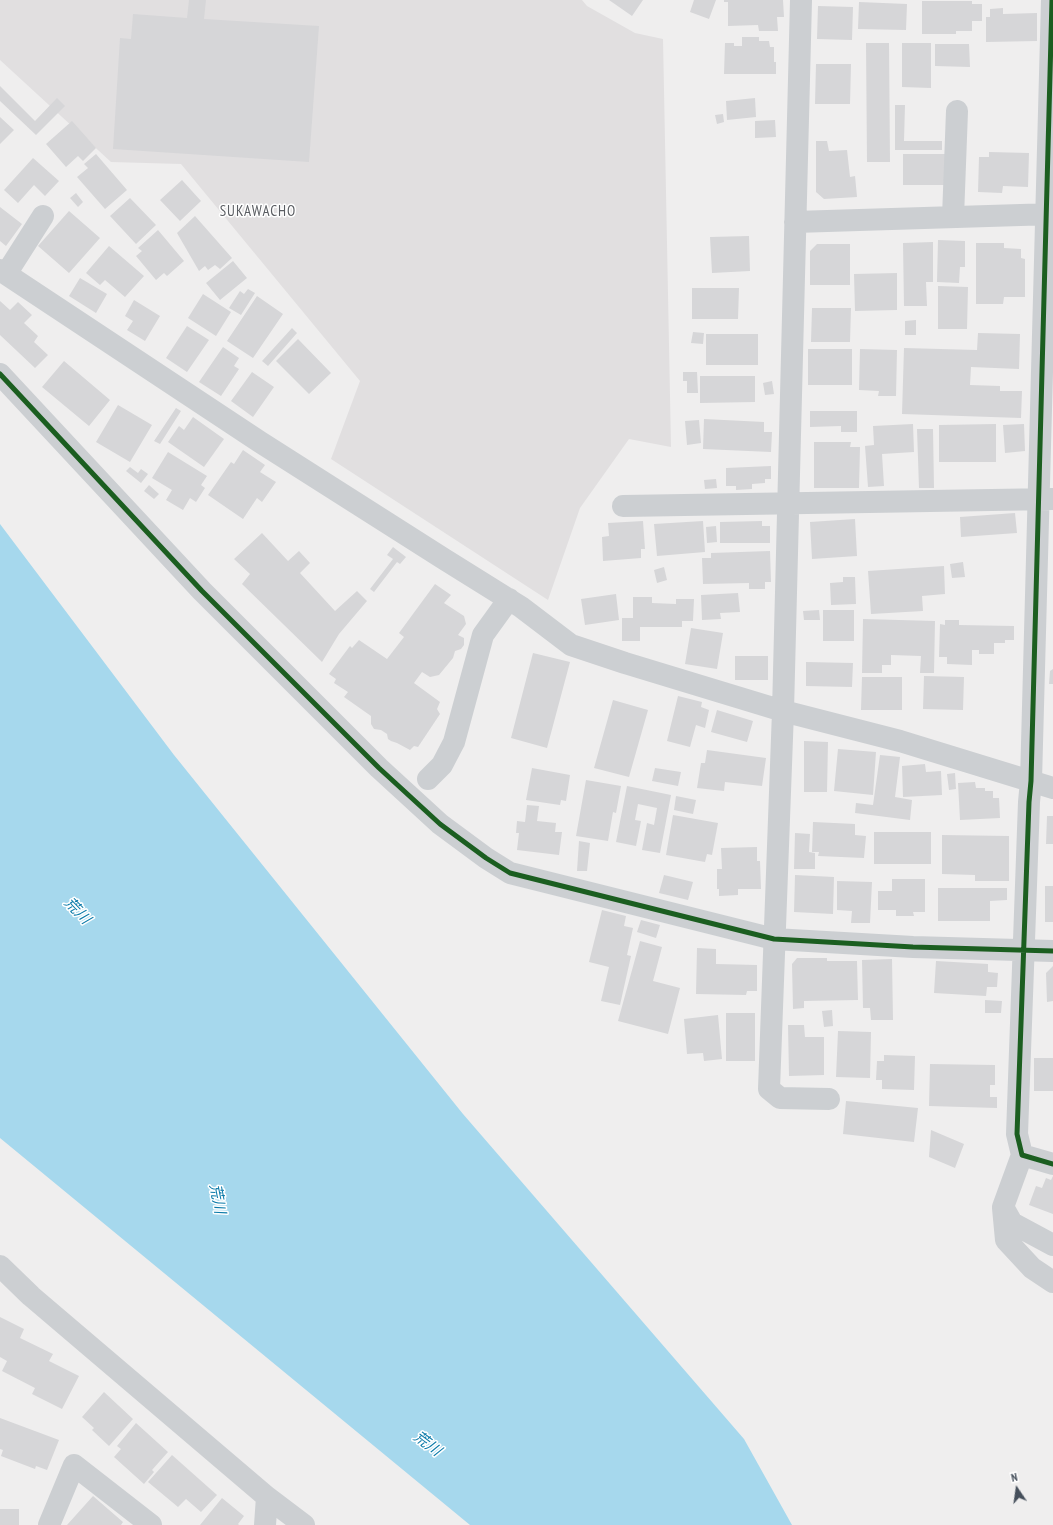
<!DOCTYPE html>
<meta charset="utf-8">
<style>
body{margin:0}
#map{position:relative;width:1053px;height:1525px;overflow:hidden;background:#efeeee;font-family:"PT Sans Narrow",sans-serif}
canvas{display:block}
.north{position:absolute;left:997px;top:1469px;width:40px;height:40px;-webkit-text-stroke:3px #fff;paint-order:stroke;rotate:347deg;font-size:11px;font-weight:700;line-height:16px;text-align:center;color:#454f5b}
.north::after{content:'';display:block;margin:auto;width:14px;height:18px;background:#454f5b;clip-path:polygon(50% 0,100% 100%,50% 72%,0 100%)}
</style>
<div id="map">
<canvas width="1053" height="1525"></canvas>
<div class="north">N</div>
</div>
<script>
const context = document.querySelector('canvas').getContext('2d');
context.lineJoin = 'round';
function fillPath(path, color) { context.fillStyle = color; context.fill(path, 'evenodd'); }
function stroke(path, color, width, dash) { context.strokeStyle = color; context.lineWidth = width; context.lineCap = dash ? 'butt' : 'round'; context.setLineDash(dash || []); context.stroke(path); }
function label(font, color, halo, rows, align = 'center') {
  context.font = font + ' "PT Sans Narrow","Noto Sans JP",sans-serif'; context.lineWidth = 3; context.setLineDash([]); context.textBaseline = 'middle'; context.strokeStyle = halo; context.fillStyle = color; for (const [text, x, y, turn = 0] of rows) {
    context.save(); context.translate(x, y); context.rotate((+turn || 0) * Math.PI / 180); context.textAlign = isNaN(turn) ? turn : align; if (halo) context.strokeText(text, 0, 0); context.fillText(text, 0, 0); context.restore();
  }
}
fillPath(new Path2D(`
 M0,0H582L587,6L635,33L663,39L671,447L629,439L580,508L548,600L331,459L360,381L181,164L111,162L0,60Z`), '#e1dfe0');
fillPath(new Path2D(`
 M0,524L174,755L463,1114L744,1439L792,1525H470L0,1138Z`), '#a6d8ed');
fillPath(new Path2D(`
 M189,0H206L204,19L319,26L309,162L113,149L120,38L131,39L133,14L187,18Z
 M609,0H643L632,16Z
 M694,0H716L709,19L690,12Z
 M724,0H783L784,17H777L778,31H759L758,25L728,26V2H724Z
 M922,1H972V4H982V21H972V31H956V34H922Z
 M859,2L907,4L906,30L858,29Z
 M818,6L853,7L852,40L817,39Z
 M1003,8V14L1037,13V41L986,42V17H990V9Z
 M742,37H759V41H769L770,47H774V62H776V74H724L725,43H734V46H742Z
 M866,43H889L890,162H867Z
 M902,43H931V88L902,87Z
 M935,44H969L970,67L935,66Z
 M816,64H851L850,104H815Z
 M0,86L35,121L57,98L65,106L36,135L0,101Z
 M755,98L756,117L727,120L726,101Z
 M895,105H905L904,141H942V150H895Z
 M723,114L724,122L717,124L715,115Z
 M0,117L14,130L0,144Z
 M775,120L776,137L755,138V121Z
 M72,121L96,148L83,161L78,156L66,167L46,144Z
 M816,141H827L829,151L847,150L850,177L855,176L857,197L824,199L816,192Z
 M989,152L1029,153L1028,187L1003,186L1002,193L978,192L979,157H989Z
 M96,154L127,190L105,209L77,177L88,168L84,164Z
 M903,154H946V185H903Z
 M33,158L59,181L45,196L34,185L18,203L4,190Z
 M182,180L201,201L180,221L160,200Z
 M76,193L83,202L78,207L70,198Z
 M130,198L156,225L136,244L110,216Z
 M0,207L22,224L6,246L0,241Z
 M69,211L100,238L69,273L38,246Z
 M195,216L232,258L220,269L215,265L208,270L205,266L199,271L177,233Z
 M158,230L184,261L167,276L164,273L156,280L136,256L142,251L138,248Z
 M749,236L750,271L712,273L710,237Z
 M938,240L965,241V267H960L959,283L937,282Z
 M933,242V282H926L927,306H904L903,243Z
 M976,243H1004V248L1021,249V258L1025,259V297H1004L1003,304H976Z
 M817,244H850V285H810V251Z
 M109,246L144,276L125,297L105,280L100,285L86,273Z
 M233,261L247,278L220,300L206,283Z
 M897,273V310L855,311L854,274Z
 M80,278L107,294L96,313L69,296Z
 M938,286L968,287L967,329H938Z
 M692,288H739L738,319H692Z
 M248,289L255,293L241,315L229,308L240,291L244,294Z
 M203,294L231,312L216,336L188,318Z
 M257,296L283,314L253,358L227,341Z
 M134,300L160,316L145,341L127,330L133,321L125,316Z
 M0,301L10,310L18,302L32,315L24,323L38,336L34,342L48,355L35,368L0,335Z
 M812,308H851L850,342H811Z
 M916,320V335H905V321Z
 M187,326L209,340L187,372L166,358Z
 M292,328L297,333L268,366L262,361Z
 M693,332L704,333L703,344L691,343Z
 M978,333L1020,334L1019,369L971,367L970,385L1000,386V391H1022L1021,418L902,414L904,348L977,350Z
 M706,334H758V365H706Z
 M298,339L331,373L309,394L276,361Z
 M223,347L239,358L234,366L239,369L221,396L199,382Z
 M808,349H852V385H808Z
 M860,349L897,350L896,396H878L879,391L859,390Z
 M64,361L110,400L89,426L42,387Z
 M252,372L274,387L253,417L231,401Z
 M683,372H697L698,393H687V381H683Z
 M700,376H755V402L700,403Z
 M772,381L774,394L765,395L763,383Z
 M118,405L152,425L130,462L96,442Z
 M176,408L181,411L160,444L154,441Z
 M810,411H857V432H841V426L810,427Z
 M193,417L224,439L204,467L168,442L179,426L184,430Z
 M704,419L764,422V432H772L771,452L703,449Z
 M699,420L701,443L687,445L685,421Z
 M913,424L914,452L882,454L884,486L868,487L865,446L874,445L873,426Z
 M996,424V462H939V425Z
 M1024,424L1025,451L1005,453L1003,425Z
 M917,429H933L934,488H919Z
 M814,442H851L850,447H860L859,488H814Z
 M243,450L265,465L260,472L276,482L262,502L257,498L243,519L208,495L231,462L234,464Z
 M168,452L207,476L201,485L205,488L196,502L190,498L183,510L166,500L172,490L152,478Z
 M771,466V479H765V483L752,484V489L736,490V486H726V468Z
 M130,467L138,473L141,469L148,474L141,483L126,471Z
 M716,479L717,488L705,489L704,480Z
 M149,485L159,494L154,499L144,491Z
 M1015,513L1017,533L961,537L960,517Z
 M855,519L857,556L812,559L810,522Z
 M643,521L645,549H641V558L603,561L602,537L609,536L608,523Z
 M703,521L705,552L657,556L654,524Z
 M762,521V526H770V543H720V522Z
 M716,526L717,542L707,543L706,527Z
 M262,533L288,561L299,551L310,563L300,573L335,611L357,591L367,601L339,634L322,662L242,584L250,574L234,559Z
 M393,547L406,557L400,564L397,562L374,592L370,589L393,559L387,555Z
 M770,551L771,582H765V589H749V583L703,584L702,558H711V553Z
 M963,562L965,577L952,578L950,564Z
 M944,566L945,594L922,596L923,611L871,614L868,571Z
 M664,567L667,580L657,583L654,570Z
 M843,577H855L856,604L831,605L830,583L843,582Z
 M435,584L451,595L444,603L464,616L466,624L458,635L464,638V645L461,649L455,651L453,658L439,675L430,677L422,672L414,683L440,702L437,709L440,714L418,747L414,746L410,750L397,743L391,741L388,739L387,734L381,730L374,729L371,724V716L344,697L348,692L334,683L336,679L329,674L350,646L352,648L359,640L387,659L404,637L399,633Z
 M738,593L740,612L720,613L721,619L702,620L701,595Z
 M616,594L619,620L585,625L581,599Z
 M633,597H652V603L676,604V599H694L693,621H682V627H640V641H622V618H633Z
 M819,610L820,620H804L803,611Z
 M823,610H854V641H823Z
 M863,619L935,621L934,673H920L921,656L891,655V665H882V673H862Z
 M945,620H959V625L1014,626V640H1005V643H994V654H979V650H972V665L947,664V657H939L940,624L945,625Z
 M691,628L723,633L717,669L685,664Z
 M533,653L570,662L547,748L511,738Z
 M735,656H768V680H735Z
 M806,662L853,663L852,687L806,686Z
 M1053,669V684H1049L1050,671Z
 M924,676L964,677L963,710L923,709Z
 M862,677H902V710H861Z
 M678,696L702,702L701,707L709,710L705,728L696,725L690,747L667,741Z
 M613,700L648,710L629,777L594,768Z
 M717,710L753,721L747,742L711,732Z
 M804,741L828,742L827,792H804Z
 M838,749L876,752L873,795L834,791Z
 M707,750L766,758L762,786L725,782L724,791L697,788L701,763H705Z
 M880,755L900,757L895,797L912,800L910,820L855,813L856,803L873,805Z
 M925,764L926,772L941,771L942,795L903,797L902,766Z
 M532,768L570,775L566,801L561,800L560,805L526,800Z
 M655,768L681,772L678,786L652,781Z
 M955,773L956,789L949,790L947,774Z
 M586,780L621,786L616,813L613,812L608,841L576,836Z
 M975,782L976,788H985V791H993V798H999L1000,818L960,820L958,783Z
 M627,786L671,795L660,853L642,850L647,823L654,825L657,808L638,804L635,820L641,821L636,846L616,842Z
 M676,796L696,800L693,814L674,810Z
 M527,805L539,806L537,821L556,823L555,832H562L559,855L517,850L519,833H516L517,821L525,822Z
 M673,815L718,823L712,855L707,854L705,862L666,855Z
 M1047,816H1053V844H1046Z
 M813,822L855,824V835L866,836L864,858L818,856L819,852H812Z
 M874,832H931V864H874Z
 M795,833L810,834L809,852L815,853V869H794Z
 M942,835L1009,836V881H975V875L942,874Z
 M579,841L590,843L587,871H577Z
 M757,847V861H760L761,889H738V895L719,896V889H717V869H722L721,848Z
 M664,875L693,882L688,900L659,893Z
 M795,875L834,877L833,914L794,912Z
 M892,879H925V912H913L914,916H896V910H878V891H892Z
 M837,881L872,882L870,923H851L852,911L837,910Z
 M1045,886H1053V922H1045Z
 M938,888H1007V900L990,901V921H938Z
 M602,910L626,916L624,926L633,928L627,955L631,956L620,1005L601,1001L609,967L589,962Z
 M641,920L660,925L656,938L637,932Z
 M640,941L662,947L653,981L680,988L668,1034L618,1021Z
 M697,948L716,949V964L757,965V991H747L746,995L696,994Z
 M797,958H827V961H857L858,1000L804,1001V1008L793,1009L792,964Z
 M892,959L893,1020H871L870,1008H863L862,960Z
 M936,961L988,964V972L998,973L997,987H987L986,996L934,993Z
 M1053,966V1001L1047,1002L1046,973Z
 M985,1000L1002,1001L1001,1013H985Z
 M832,1010L833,1026L824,1027L822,1011Z
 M726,1013H755V1061H726Z
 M718,1015L722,1059L704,1061L703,1053L687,1054L684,1019Z
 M788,1025H804L805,1037H824V1075L789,1076Z
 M838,1031L871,1032L870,1078L836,1077Z
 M884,1055L915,1056L914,1090L882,1089V1080H876L877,1061H884Z
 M1034,1058H1053V1091H1034Z
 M930,1064L995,1065V1085H990V1097H997V1108L929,1106Z
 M846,1101L918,1108L914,1142L843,1134Z
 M931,1130L964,1144L955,1168L929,1157Z
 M1053,1176V1214L1029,1205L1036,1186L1042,1188L1046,1178L1051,1180Z
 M0,1317L24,1329L20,1338L53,1354L49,1361L79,1376L62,1409L32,1394L35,1388L2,1371L7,1361L0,1357Z
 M104,1392L133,1419L109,1446L92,1430L94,1428L82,1417Z
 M0,1418L59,1440L47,1470L36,1466L35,1469L1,1456L3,1450L0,1449Z
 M136,1423L168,1452L152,1470L154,1472L144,1484L114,1457L121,1449L117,1446Z
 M172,1455L217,1495L201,1512L186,1499L178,1507L148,1482Z
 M93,1496L123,1522L121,1525H67Z
 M222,1498L244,1516L238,1524L239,1525H200Z
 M0,1509H19V1525H0Z`), '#d6d6d8');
stroke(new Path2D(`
 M801,0L783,711L769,1089L780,1098L829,1099
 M1052,0C1044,260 1039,521 1031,781L1029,802L1017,1134L1022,1155L1053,1164
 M953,217L957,111
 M795,222L1053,214
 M0,270L260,442L444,559L521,607L571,645L625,663L783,711L900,741L1053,788
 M6,274L43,216
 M0,374L202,591L379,768L440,824L486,858L510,873L774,939L913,947L1053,951
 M623,506L1053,499
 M428,779L442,765L454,742L483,635L509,599
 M1022,1155L1003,1207L1012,1223L1053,1245
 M1003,1208L1006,1240L1032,1268L1053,1282
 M0,1266L31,1296L267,1497
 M49,1525L74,1465L151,1525
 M265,1525L267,1497L304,1525`), '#cccfd2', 22);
stroke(new Path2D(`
 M1052,0C1044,260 1039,521 1031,781L1029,802L1017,1134L1022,1155L1053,1164
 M0,374L202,591L379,768L440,824L486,858L510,873L774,939L913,947L1053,951`), '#1b5e20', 5);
context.letterSpacing = '1px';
label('15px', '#5a5d62', '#fff', [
 ["SUKAWACHO",258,212]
]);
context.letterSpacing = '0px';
label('italic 15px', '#0a7aa9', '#fff', [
 ["荒川",77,911,46],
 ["荒川",217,1199,79],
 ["荒川",427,1444,37]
]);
</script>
